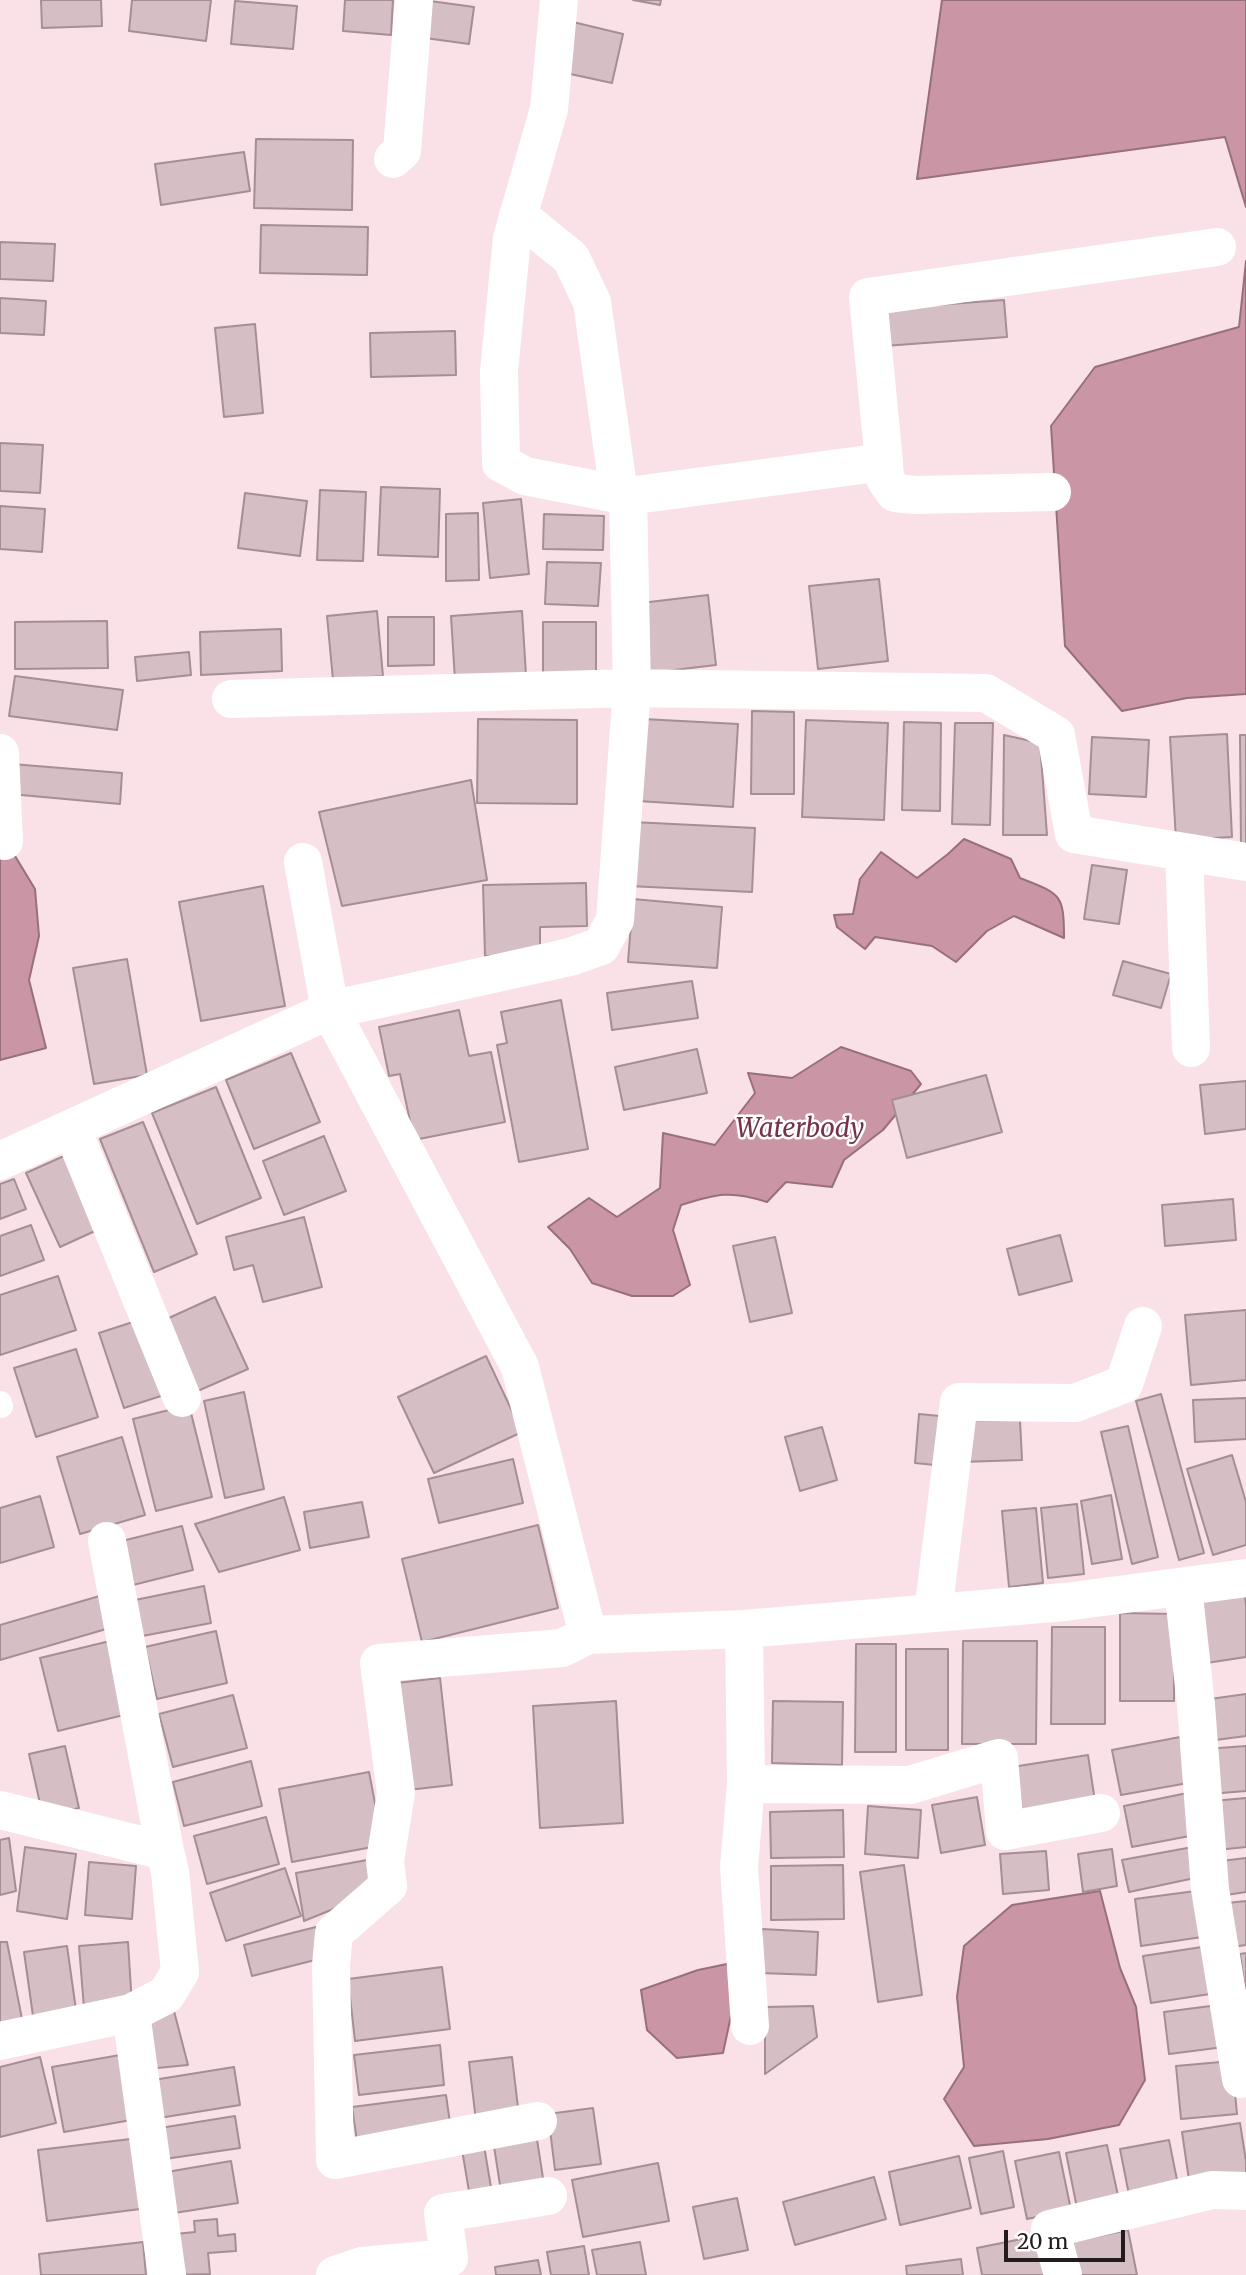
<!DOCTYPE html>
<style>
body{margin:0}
#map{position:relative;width:1246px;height:2275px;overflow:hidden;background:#f9e1e7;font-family:Merriweather,serif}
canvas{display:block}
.scale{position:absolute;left:1004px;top:2230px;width:121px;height:32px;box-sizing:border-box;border:4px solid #231b1d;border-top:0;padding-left:9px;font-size:21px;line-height:24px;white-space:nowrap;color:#231b1d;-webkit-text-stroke:5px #fff;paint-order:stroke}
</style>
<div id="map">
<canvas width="1246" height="2275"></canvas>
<div class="scale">20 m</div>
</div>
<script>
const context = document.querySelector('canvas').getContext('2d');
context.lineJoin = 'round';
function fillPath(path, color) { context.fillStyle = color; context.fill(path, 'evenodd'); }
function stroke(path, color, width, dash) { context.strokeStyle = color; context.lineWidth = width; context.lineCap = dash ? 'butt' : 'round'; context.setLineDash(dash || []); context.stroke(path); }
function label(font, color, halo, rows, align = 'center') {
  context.font = font + ' Merriweather,serif'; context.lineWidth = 5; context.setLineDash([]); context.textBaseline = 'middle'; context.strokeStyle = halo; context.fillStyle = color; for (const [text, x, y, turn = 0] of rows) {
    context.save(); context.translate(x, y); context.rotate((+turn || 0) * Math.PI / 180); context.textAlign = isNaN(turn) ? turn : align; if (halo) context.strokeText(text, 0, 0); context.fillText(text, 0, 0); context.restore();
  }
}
const water = new Path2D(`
 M942,0H1246V207L1225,137L917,179Z
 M1246,261V694L1187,698L1122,711L1065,646L1051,426L1095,367L1239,327Z
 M964,839L1011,859L1020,878C1061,894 1064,894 1064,938L1014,916L987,931L956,962L932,946L875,937L865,949L837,927L834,915L853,914L860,879L881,852L917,878L948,854Z
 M12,851L35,889L39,936L29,980L46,1048L0,1060V854Z
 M841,1047L911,1071L921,1084L883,1130L844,1160L832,1187L786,1182L767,1202C730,1190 717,1194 681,1205L673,1230L690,1285L673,1296H632L592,1283L570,1249L548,1227L589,1198L617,1217L660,1188L663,1133L715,1145L755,1093L748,1073L792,1078Z
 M1100,1891L1120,1968L1136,2007L1145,2080L1119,2125L1048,2139L974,2146L944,2099L964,2067L957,1997L964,1946L1012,1905Z
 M727,1964L735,1997L723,2053L677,2058L647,2030L641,1990L698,1970Z`);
fillPath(water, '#ca95a4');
stroke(water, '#98707c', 2);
const building = new Path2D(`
 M41,0H101L102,26L42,28Z
 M132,0H211L206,41L129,31Z
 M345,0H393L391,35L343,31Z
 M423,0L474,7L469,44L418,37Z
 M633,0H661L660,5Z
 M235,1L297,6L293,49L231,44Z
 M573,22L623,34L612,83L561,72Z
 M256,139L353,140L352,210L254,208Z
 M244,152L250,191L161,205L155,164Z
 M261,225L368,227L367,275L260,273Z
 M0,242L55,244L53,281L0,279Z
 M0,298L46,301L44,335L0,333Z
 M1004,300L1007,337L884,346L881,309Z
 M255,324L263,413L224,417L215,328Z
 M455,331L456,375L371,377L370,333Z
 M0,443L43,445L40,493L0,491Z
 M381,487L440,489L438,557L378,555Z
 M320,490L366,492L363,561L317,560Z
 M245,493L307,501L300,556L238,548Z
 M521,499L529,574L490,578L483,503Z
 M0,506L45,509L42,552L0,549Z
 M478,513L479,580L446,581V514Z
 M544,514L604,516L603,550L543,549Z
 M547,562L601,563L598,606L545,604Z
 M879,579L888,661L818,669L809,586Z
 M708,595L716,665L649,673L641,603Z
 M377,611L383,676L333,680L327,616Z
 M522,611L526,675L455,680L451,616Z
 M388,617H434V665L388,666Z
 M107,621L108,668L15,669V622Z
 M543,622H596V672L543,673Z
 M281,629L282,671L201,675L200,632Z
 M189,652L191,675L137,681L135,657Z
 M15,676L123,690L117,730L9,716Z
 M752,711L794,712V794H751Z
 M478,719L577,720V804L477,803Z
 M643,719L738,724L733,807L638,801Z
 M806,720L888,723L884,820L802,817Z
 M904,722L941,723L940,811L902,810Z
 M955,723H993L990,825L952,824Z
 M1227,734L1232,837L1176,840L1170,737Z
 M1004,735L1040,743L1047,835H1003Z
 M1240,735H1246V850H1241Z
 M1092,737L1149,740L1146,797L1089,794Z
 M12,764L122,773L120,804L10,794Z
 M471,780L487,880L342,906L319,812Z
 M632,822L755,828L752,892L629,886Z
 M1092,865L1127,870L1119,924L1084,919Z
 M586,883L587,926L540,927V955L485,956L483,885Z
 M263,886L285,1006L201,1021L179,902Z
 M633,899L722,907L717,968L628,962Z
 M127,959L147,1075L94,1084L73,968Z
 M1123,961L1171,974L1161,1008L1113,995Z
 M692,981L698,1018L612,1030L607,993Z
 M561,1000L588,1149L519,1162L497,1045L507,1043L501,1012Z
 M459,1010L469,1056L491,1052L505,1122L414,1140L400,1074L389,1076L379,1027Z
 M697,1049L707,1093L624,1110L615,1067Z
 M291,1053L320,1122L254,1149L226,1080Z
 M986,1075L1002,1132L907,1158L892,1100Z
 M1246,1081V1129L1205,1134L1200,1085Z
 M216,1087L261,1198L197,1224L152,1113Z
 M143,1122L197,1254L154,1272L100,1139Z
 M324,1136L346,1191L284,1215L263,1161Z
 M73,1152L106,1226L60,1247L26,1173Z
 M14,1179L26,1209L0,1219V1184Z
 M1233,1199L1236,1240L1165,1246L1162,1205Z
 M304,1217L322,1287L263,1302L253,1265L234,1270L226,1237Z
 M31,1225L44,1260L0,1276V1236Z
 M1060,1235L1072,1281L1019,1295L1007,1249Z
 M775,1237L792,1313L750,1322L733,1246Z
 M58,1276L76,1330L0,1355V1295Z
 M215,1297L248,1369L193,1393L160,1322Z
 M1246,1310V1380L1191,1385L1185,1315Z
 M142,1319L167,1394L124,1408L99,1333Z
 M76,1349L98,1417L36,1437L14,1368Z
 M486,1356L522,1432L434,1473L398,1397Z
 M244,1392L264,1489L225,1498L204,1401Z
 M1161,1394L1204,1553L1179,1560L1136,1401Z
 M1246,1398V1439L1195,1442L1193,1400Z
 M189,1405L212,1497L156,1511L133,1419Z
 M919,1414L950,1417L945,1466L915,1463Z
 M1020,1420L1022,1460L961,1462L960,1421Z
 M1128,1426L1158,1557L1132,1564L1101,1432Z
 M822,1427L837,1480L800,1491L785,1437Z
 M122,1437L145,1515L80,1534L57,1457Z
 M1232,1455L1246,1502V1545L1213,1555L1187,1469Z
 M513,1459L523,1503L439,1523L428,1479Z
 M1111,1495L1122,1559L1092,1564L1081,1501Z
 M40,1496L54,1547L0,1563V1508Z
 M284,1497L300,1550L219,1572L195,1524Z
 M362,1502L369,1537L310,1548L304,1512Z
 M1077,1504L1084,1574L1048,1578L1041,1508Z
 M1036,1508L1043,1583L1009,1587L1002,1511Z
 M538,1525L558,1608L422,1642L402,1559Z
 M182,1526L193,1570L133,1585L122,1541Z
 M204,1586L211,1623L137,1637L130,1601Z
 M1244,1589L1246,1605V1657L1200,1664L1191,1597Z
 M103,1595L113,1627L0,1660V1625Z
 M1120,1613L1174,1614V1701H1120Z
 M1052,1627H1105V1724H1051Z
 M216,1631L227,1683L157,1699L145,1647Z
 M110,1641L128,1714L58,1731L40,1658Z
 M963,1641H1037L1036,1744H962Z
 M856,1644H896V1752H855Z
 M906,1649H948V1750H906Z
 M440,1678L452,1785L408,1790L396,1683Z
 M1246,1694V1736L1208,1741L1203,1700Z
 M233,1695L247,1748L173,1767L159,1714Z
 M616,1701L623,1823L540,1828L533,1706Z
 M773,1701L843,1702L842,1765L772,1763Z
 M1180,1737L1188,1783L1121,1795L1112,1750Z
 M65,1746L79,1808L43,1817L29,1754Z
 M1246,1746V1791L1209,1794L1205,1749Z
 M1088,1755L1096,1808L1014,1821L1006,1768Z
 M251,1761L262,1806L184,1826L173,1782Z
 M369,1772L383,1845L292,1862L279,1789Z
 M1192,1792L1200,1834L1132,1847L1124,1806Z
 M977,1797L985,1845L941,1853L932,1805Z
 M1246,1798V1847L1217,1850L1213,1801Z
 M868,1806L921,1810L918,1858L865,1854Z
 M843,1810L844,1857L771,1858L770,1812Z
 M266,1817L279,1864L207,1884L194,1836Z
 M9,1838L16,1891L0,1895V1840Z
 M1198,1846L1204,1876L1129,1892L1122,1860Z
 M25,1847L76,1854L67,1919L17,1911Z
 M1112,1849L1117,1886L1083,1892L1078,1854Z
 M1046,1851L1049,1890L1003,1894L1000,1854Z
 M378,1858L379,1870L353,1901L304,1921L296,1873Z
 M1246,1858V1892L1226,1895L1221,1861Z
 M89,1862L136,1866L132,1919L85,1915Z
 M843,1865L844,1919L771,1920V1866Z
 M904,1865L922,1995L878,2002L860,1872Z
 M285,1868L301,1916L226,1941L210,1893Z
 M1203,1890L1209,1936L1141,1946L1135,1899Z
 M1246,1901V1945L1223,1948L1218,1904Z
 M316,1927L323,1958L252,1976L244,1945Z
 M762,1929L818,1932L816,1975L760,1973Z
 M0,1942H7L22,2019L0,2025Z
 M128,1942L132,2005L84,2008L79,1946Z
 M1215,1945L1223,1992L1151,2003L1143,1956Z
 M67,1946L76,2010L33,2016L24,1952Z
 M1246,1953V1989H1245L1240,1954Z
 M442,1967L450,2029L355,2041L348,1979Z
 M1226,2004L1232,2046L1169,2054L1164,2012Z
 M813,2006L817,2037L765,2074V2007Z
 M174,2011L188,2065L147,2069L140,2019Z
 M440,2045L444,2085L359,2095L354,2055Z
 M120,2055L131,2120L64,2132L52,2067Z
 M40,2057L56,2123L0,2137V2067Z
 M512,2057L519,2116L476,2121L469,2062Z
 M1232,2061L1237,2114L1181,2119L1176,2066Z
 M234,2067L240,2105L153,2119L147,2081Z
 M446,2095L451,2130L357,2141L352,2107Z
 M593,2108L601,2164L555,2170L548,2114Z
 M235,2116L240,2148L158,2160L154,2129Z
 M1240,2123L1246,2161V2179L1190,2187L1182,2132Z
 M536,2133L545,2191L502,2198L493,2140Z
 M139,2138L148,2208L47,2221L38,2150Z
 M483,2140L493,2199L471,2203L461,2144Z
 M1169,2140L1180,2195L1131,2205L1120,2149Z
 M1107,2145L1120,2205L1078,2213L1066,2153Z
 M1003,2151L1014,2207L981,2214L969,2158Z
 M1059,2152L1071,2210L1027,2219L1015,2161Z
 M959,2156L971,2208L900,2225L889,2172Z
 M231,2161L238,2203L168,2214L161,2173Z
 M658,2163L669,2221L583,2237L572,2180Z
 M874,2177L886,2219L795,2245L783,2202Z
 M737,2198L748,2250L704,2259L693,2207Z
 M217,2219L218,2236L235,2234L236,2251L208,2253L210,2274L168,2275L165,2235L195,2232L194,2221Z
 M1128,2230L1137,2275H1066L1060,2244Z
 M1046,2234L1054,2275H982L977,2248Z
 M143,2242L146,2275H41L39,2254Z
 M640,2242L646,2275H597L592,2250Z
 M584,2246L589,2275H551L547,2252Z
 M961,2259L963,2275H907L906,2266Z
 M538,2260L541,2275H496L495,2267Z`);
fillPath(building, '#d6bec5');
stroke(building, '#a58e94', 2);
stroke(new Path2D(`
 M0,1403L1,1406`), '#fff', 24);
stroke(new Path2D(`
 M559,0L549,109L512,238L499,371L501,463L525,476L628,496
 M393,159L402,151L414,0
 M518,215L571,258L592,302L619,494
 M884,462L885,479L895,493L915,495L1052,492
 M231,699L632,688L986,693L1056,735L1074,834L1246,862
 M0,753L4,841
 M1184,852L1191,1048
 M303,862L330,1010L570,957L601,946L615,920L632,688L628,496L884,462L868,297L1217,247
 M72,1129L182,1398
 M0,1161L330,1010L520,1367L588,1635L744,1629L1065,1602L1246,1578
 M107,1541L165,1851
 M1183,1587L1196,1705L1210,1889L1241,2079
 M933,1613L959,1402L1075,1403L1124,1384L1143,1326
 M744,1629L746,1784L739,1867L750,2026
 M746,1784L910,1785L999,1758L1005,1831L1101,1813
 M0,1810L165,1851L170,1872L180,1972L166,1995L131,2013L0,2041
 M131,2013L167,2275
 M538,2121L335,2160L331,1965L334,1933L388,1886L385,1861L396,1793L379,1663L562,1648L588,1635
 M335,2275L362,2266L449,2258L443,2213L548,2196
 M1063,2275L1050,2229L1212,2190L1246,2191`), '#fff', 38);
label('italic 26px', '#75334a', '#fff', [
 ["Waterbody",800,1130]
]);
</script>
